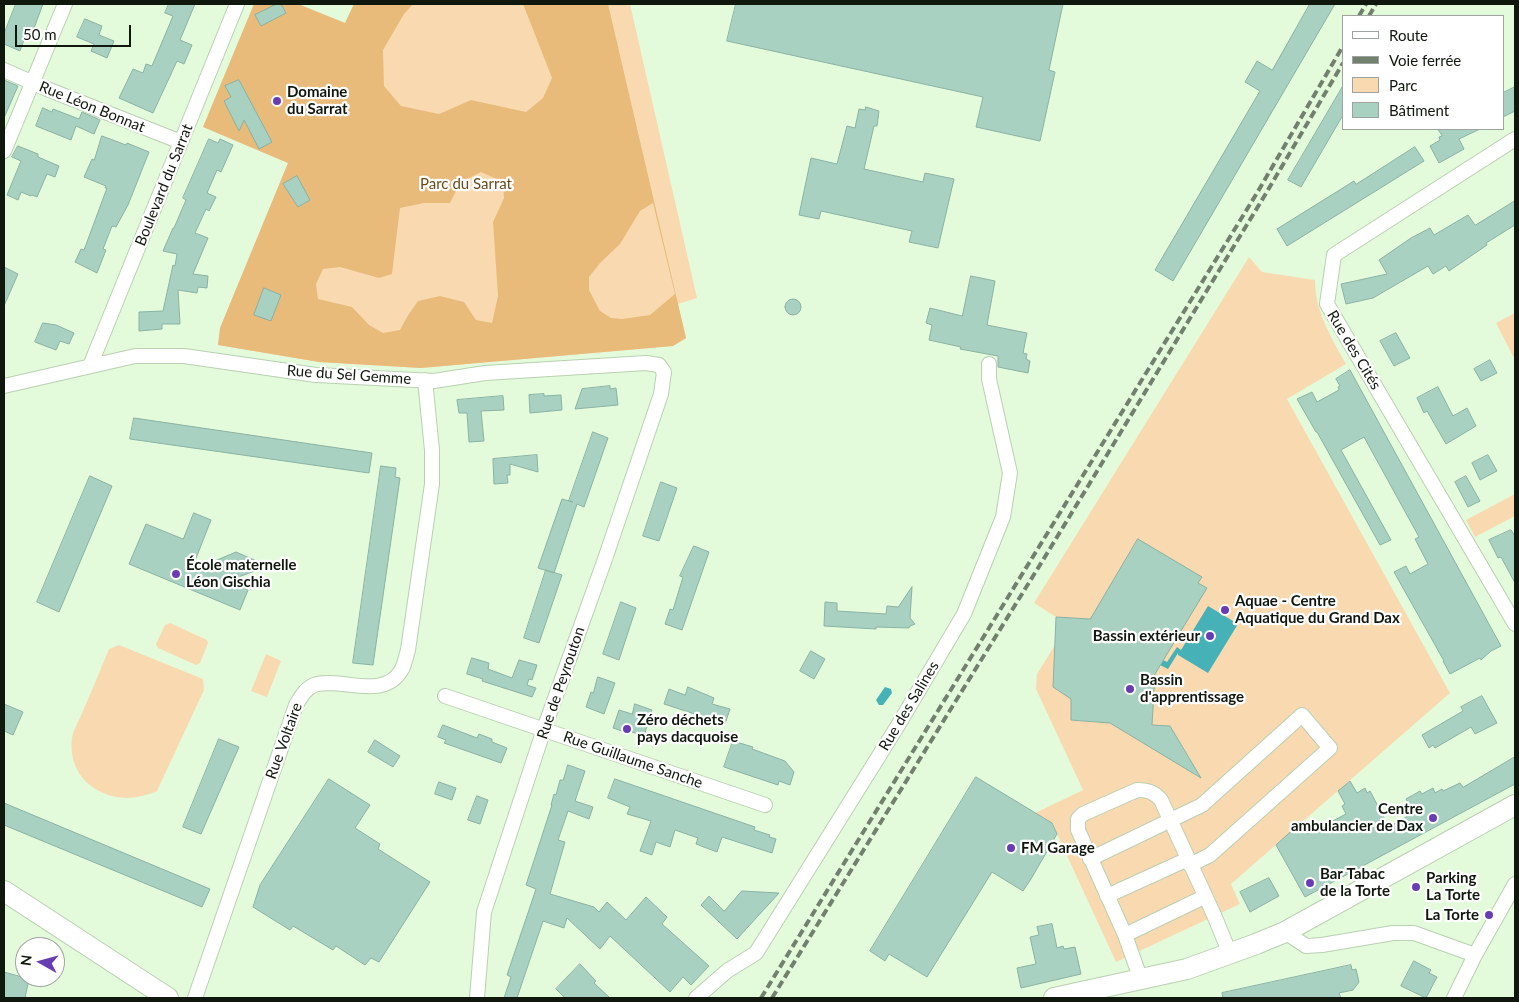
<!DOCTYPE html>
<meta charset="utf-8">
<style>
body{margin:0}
#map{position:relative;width:1519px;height:1002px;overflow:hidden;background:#e3fbdb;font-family:Lato,sans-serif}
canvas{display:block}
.frame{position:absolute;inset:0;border:5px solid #10180e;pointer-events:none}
.legend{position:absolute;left:1342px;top:15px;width:162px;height:115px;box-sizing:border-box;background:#fff;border:1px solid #9fa39f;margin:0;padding:6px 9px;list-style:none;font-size:15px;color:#10180e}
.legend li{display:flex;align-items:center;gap:10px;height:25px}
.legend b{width:25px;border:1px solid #9fa39f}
.north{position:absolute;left:15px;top:937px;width:50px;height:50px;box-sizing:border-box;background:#fff;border:1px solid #9fa39f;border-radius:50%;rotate:277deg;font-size:14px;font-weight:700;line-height:20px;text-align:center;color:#10180e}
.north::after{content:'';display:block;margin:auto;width:18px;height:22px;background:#683db4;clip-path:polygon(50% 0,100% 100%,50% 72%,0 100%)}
.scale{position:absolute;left:15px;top:25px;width:116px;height:22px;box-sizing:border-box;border:2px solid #10180e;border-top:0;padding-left:6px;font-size:15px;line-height:18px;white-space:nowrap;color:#10180e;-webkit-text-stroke:4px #fff;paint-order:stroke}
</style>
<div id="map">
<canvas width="1519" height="1002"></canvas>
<div class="frame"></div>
<ul class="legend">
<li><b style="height:6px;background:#fff"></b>Route</li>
<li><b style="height:6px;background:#72816d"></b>Voie ferrée</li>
<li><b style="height:14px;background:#f9dab0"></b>Parc</li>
<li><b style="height:14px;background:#a8d1c1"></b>Bâtiment</li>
</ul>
<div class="north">N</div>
<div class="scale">50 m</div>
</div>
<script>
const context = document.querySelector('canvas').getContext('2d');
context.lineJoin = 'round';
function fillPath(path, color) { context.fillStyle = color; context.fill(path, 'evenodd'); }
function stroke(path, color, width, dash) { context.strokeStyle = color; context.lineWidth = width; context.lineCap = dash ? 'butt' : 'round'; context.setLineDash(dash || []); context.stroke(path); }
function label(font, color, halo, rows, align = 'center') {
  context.font = font + ' Lato,sans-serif'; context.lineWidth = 4.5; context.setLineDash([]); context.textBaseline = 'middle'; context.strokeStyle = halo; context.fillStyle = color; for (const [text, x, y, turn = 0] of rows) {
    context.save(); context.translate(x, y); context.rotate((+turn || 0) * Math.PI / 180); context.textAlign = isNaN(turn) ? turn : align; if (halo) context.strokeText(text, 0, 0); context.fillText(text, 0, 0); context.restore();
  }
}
fillPath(new Path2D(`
 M254,4H298L345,23L354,4H630L697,298L678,304L686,338L673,346L421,368L319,362L218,345L220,328L288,163L203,127Z
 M1249,257L1262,272L1315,280C1315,311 1331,337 1346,364L1287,399L1450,693L1231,884L1240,904L1116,962L1052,823L1035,813L1083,790L1036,689L1037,674L1055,645L1056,617L1034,603Z
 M1515,313V360L1496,323Z
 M1515,494V516L1475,537L1466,520Z
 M170,623L207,640L208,643L200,663L196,665L158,648L156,644L165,625Z
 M119,645L203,679L204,690L157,791C138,799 120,801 101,792C80,782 69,762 72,738C73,730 79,721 82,713C91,692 100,671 109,649Z
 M266,654L281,661L267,697L251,691Z`), '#f9dab0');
fillPath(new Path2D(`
 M254,4H298L345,23L354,4H413L404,14L383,50L384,86L401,106L439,114L471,100L526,112L543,98L552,78L523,4H608L686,338L673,346L421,368L319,362L218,345L220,328L288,163L203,127ZM481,172L503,182L504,198L493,222L498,296L492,323L476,320L464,302L440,296L418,301L407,317L400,330L383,333L369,325L352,307L318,299L316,284L323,269L340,267L379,278L392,274L400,208L424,203H450L460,183ZM653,203L675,294L650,315L622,319L611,318L600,311L589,290V277L600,263L620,244L640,211Z`), '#e8bb7b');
fillPath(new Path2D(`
 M1208,606L1238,624L1208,673L1178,655V653L1168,669L1160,665L1163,660L1167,662L1177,647L1181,650Z
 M885,687L891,689L892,693L883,705H879L876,700Z`), '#46b1b7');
const building = new Path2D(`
 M16,4H43L30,39L25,37L20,51L4,44V34Z
 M169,4H195L180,40L192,45L184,64L177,61L153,113L119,98L133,69L143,73L146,64L152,66L173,16L165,13Z
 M277,4H281L286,13L261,26L255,15Z
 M736,4H1063L1049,70L1055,72L1040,141L976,127L983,97L727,41Z
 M1310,4H1335L1173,281L1155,270L1260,91L1245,82L1257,61L1272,70Z
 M85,19L102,26L99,35L114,41L107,58L91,51L94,44L77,37Z
 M4,80L18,86L4,118Z
 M239,80L272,142L259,149L244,120L239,131L224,101L231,97L225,86Z
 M1343,86V115L1301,187L1288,180Z
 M1515,87V111L1503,117V93Z
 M866,107L879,111L877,126H874L864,169L923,182L925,173L954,179L938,248L909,242L912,231L821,211L819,219L799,215L811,158L837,164L847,126L855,128L859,109L865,110Z
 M43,108L52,112L53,109L79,119L82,112L100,120L94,134L76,126L71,140L36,126Z
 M1438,129H1480L1459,139L1464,149L1439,163L1430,146L1440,140L1439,137L1442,136Z
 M102,136L126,145L127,143L149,152L128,205L116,227L112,226L103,249L106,250L97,273L75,262L81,249L84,250L107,188H105L106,186L84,177L92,159L94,160Z
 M209,139L218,143L220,139L233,145L221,172L217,170L207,193L216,197L209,211L206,209L195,233L208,238L193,274L208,276L207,288L198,287L197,293L178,290L180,324H162V329L139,331V312L163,311L173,265L175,266L177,254L163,251L173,228H174L186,200L183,198Z
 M18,146L38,154V157L59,166L55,177L47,174L37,197L32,195L31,196L21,192L18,200L7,195L21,161L12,157Z
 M1415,147L1424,161L1287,246L1277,229L1354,181L1356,184Z
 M297,176L310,200L298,207L283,184Z
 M1515,201V225L1486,243L1487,245L1449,271L1446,266L1433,274L1428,266L1373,298L1346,304L1341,284L1387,274L1379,260L1411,238L1430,228L1434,235L1468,215L1475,225Z
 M4,267L18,274L4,306Z
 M971,276L995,281L987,325L1027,333L1023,353L1027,354L1026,359L1030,361L1028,373L998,367V356L960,349L961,347L929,340L932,325L926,323L930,308L962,316Z
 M264,288L281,295L271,321L254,315Z
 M785 307a8 8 0 1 1 16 0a8 8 0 1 1-16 0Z
 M43,323L56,325L74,333L69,344L60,341L56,350L35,342Z
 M1396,333L1410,358L1394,366L1380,341Z
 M1490,360L1497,373L1481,381L1474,369Z
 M1350,370L1501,646L1491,651L1481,660L1480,658L1450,674L1443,661H1444L1394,572L1406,566L1410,574L1428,564L1415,539L1419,537L1364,437L1341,450L1391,540L1380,545L1317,432H1316L1297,399L1312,392L1317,402L1339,390L1338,387L1340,386L1336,379Z
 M610,386V389L616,388L618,405L575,409L582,389Z
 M1438,387L1453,416L1467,408L1476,426L1446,444L1427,411L1424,413L1417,398Z
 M544,394V396L561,395L562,410L530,413L529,395Z
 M503,396L504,410L481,411L484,441L469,442L467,413H459L457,400Z
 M134,418L372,453L369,473L130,439Z
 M593,432L608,438L584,507L577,504L554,573L538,568L562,499L573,502L569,501Z
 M537,455L538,472L510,464V475H507L508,483L494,484L493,459Z
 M1488,455L1497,471L1480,480L1472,463Z
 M381,466L396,468L395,477L400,478L373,665L353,663Z
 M90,476L112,486L59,612L37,602Z
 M1466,476L1480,501L1468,507L1455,482Z
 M661,482L677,488L659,541L643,536Z
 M194,513L211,520L191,571L236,552L268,566L228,581L248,590L240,610L129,564L146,524L183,539Z
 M1511,530L1515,536V583L1501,557L1498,558L1489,540Z
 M1138,539L1202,577L1198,583L1207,588L1155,674L1152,725L1170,726L1201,778L1110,723L1071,720V699L1053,687L1056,617L1090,619Z
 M694,546L709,552L682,630L665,624L670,609L673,610L683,577L680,576Z
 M546,570L562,575L539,643L524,638Z
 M912,587L910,618L915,624L910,626L909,628L876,627V629L824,626L825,602L837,603V611L886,614L887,606L898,607Z
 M621,602L636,608L619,660L603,654Z
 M811,651L825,659L814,679L800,671Z
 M472,658L489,663L488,669L512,678L519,660L537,665L532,680L529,679L527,685L536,688L532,697L482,681L483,679L467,674Z
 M598,677L615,683L604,714L586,707L591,692L593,693Z
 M688,687L714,698L712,704L730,709L725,724L664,704L669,689L685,695Z
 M1482,696L1497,723L1475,734L1471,727L1435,748L1433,745L1429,748L1422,735L1463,711L1461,707Z
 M4,704L23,712L13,735L4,731Z
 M635,704L652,710L644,736L629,731L628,733L613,728L619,710L632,714Z
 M443,725L477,738L479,734L492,739V742L507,748L501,763L444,743L446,740L438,737Z
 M219,739L239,747L201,834L183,827Z
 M375,740L400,756L393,767L368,752Z
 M733,741L753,747L752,749L785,761L794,772L790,785L779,781L778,785L724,767Z
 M1515,757V784L1305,897L1276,845L1299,824L1308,834L1346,814L1342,806L1345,804L1338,791L1350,781L1357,793L1365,788L1367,793L1370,791L1389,827L1413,813L1406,799L1420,791L1422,794L1433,788L1435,793L1442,789L1443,791L1460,783L1463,787Z
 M568,765L585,771L575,801L593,807L589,819L568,811L558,840L565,842L550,894L594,907L599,912L607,902L626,920L646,897L667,917L662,924L709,966L691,985L683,977L670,992L610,936L600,949L567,918L564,928L543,921L517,998H504L511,977L507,975L536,889L526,885L551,808L552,805H551L554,794L556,795L560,780H563Z
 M976,777L1052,823L1057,834L1031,879L1023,891L992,872L927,977L889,954L885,961L870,951Z
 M329,779L370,805L355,828L380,844L378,849L430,882L379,962L371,958L365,965L336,946L333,950L293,926L290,930L253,907L260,885Z
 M615,779L755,827L754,830L770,835L769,837L776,839L772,853L722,837L717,852L696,844L698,838L675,830L670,847L656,842L652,855L640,851L651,821L627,814L630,807L608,798Z
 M439,782L456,788L452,800L435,794Z
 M477,796L488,800L480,824L468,820Z
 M4,803L210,889L202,907L4,825Z
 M1269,878L1279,896L1250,912L1240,892Z
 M742,891L779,893L737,939L701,905L709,896L724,911Z
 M1052,924L1057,948L1063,946L1064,949L1075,947L1081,974L1021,988L1017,968L1036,964L1030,937L1039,935L1037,927Z
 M1414,961L1431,970L1429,973L1437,977L1426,998L1401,986Z
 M580,964L596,981L594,983L610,998H565L556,989Z
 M1351,965L1352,970L1356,969L1359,982L1353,990L1339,993L1341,998H1223L1222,993Z
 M4,972L29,979L25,998H4Z`);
fillPath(building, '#a8d1c1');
stroke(building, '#8ab2a3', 1);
const street = new Path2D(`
 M4,70L47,89L181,142
 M1515,139L1334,255L1327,304L1515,624
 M4,151L65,4
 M90,366L237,4
 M4,386L135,356H184L316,375L434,381L485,373L646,363L659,365L664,372L661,394L605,559L544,729L484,912L477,998
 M445,696L765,805
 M1090,859L1202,805L1302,715L1330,748L1210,855L1190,865
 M1107,896L1188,859
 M1285,932L1306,946L1322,945L1393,933H1414L1475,955
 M1125,935L1204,897
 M1141,980L1125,935L1078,830V819L1083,814L1137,790C1148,790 1154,792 1161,800L1214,915L1230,954
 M195,998L296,705C301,697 305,689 314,685C341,676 384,702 402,669C405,663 406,656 408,650L432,484V450L425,380
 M696,998L727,971L756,953L897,727L964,614L1003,517L1010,473L989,379V364
 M1454,998L1475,955L1515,884`);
const secondary = new Path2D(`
 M4,891L168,998
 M1054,998L1187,969L1256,944L1285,932L1515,805`);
stroke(street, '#b9d0b1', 16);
stroke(secondary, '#b9d0b1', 22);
stroke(street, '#fff', 14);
stroke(secondary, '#fff', 20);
stroke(new Path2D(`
 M1359,16L1366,4
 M1369,16L1376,4
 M761,998L1257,193L1343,46
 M772,998L1043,560L1265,195L1343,63`), '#72816d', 4, [8, 4]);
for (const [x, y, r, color] of [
 [277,101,5,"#683db4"],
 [176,574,5,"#683db4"],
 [1225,610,5,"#683db4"],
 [1210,636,5,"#683db4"],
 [1130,689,5,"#683db4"],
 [627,729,5,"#683db4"],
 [1433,818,5,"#683db4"],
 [1011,848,5,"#683db4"],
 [1310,883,5,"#683db4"],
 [1416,887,5,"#683db4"],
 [1489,915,5,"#683db4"]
]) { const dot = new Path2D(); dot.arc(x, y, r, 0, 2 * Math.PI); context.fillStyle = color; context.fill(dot); stroke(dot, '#fff', 2); }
label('bold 15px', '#10180e', '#fff', [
 ["Domaine",287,92],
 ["du Sarrat",287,109],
 ["École maternelle",186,565],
 ["Léon Gischia",186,582],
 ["Aquae - Centre",1235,601],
 ["Aquatique du Grand Dax",1235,618],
 ["Bassin extérieur",1200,636,"right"],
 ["Bassin",1140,680],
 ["d'apprentissage",1140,697],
 ["Zéro déchets",637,720],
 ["pays dacquoise",637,737],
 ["Centre",1423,809,"right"],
 ["ambulancier de Dax",1423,826,"right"],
 ["FM Garage",1021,848],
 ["Bar Tabac",1320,874],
 ["de la Torte",1320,891],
 ["Parking",1426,878],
 ["La Torte",1426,895],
 ["La Torte",1479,915,"right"]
], 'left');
label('15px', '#10180e', '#fff', [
 ["Rue Léon Bonnat",92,107,22],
 ["Boulevard du Sarrat",164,185,-68],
 ["Rue des Cités",1354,350,59],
 ["Rue du Sel Gemme",349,375,4],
 ["Rue de Peyrouton",561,683,-71],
 ["Rue des Salines",909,706,-59],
 ["Rue Voltaire",284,741,-70],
 ["Rue Guillaume Sanche",633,760,19]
]);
label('15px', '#694b1a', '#fff', [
 ["Parc du Sarrat",466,184]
]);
</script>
